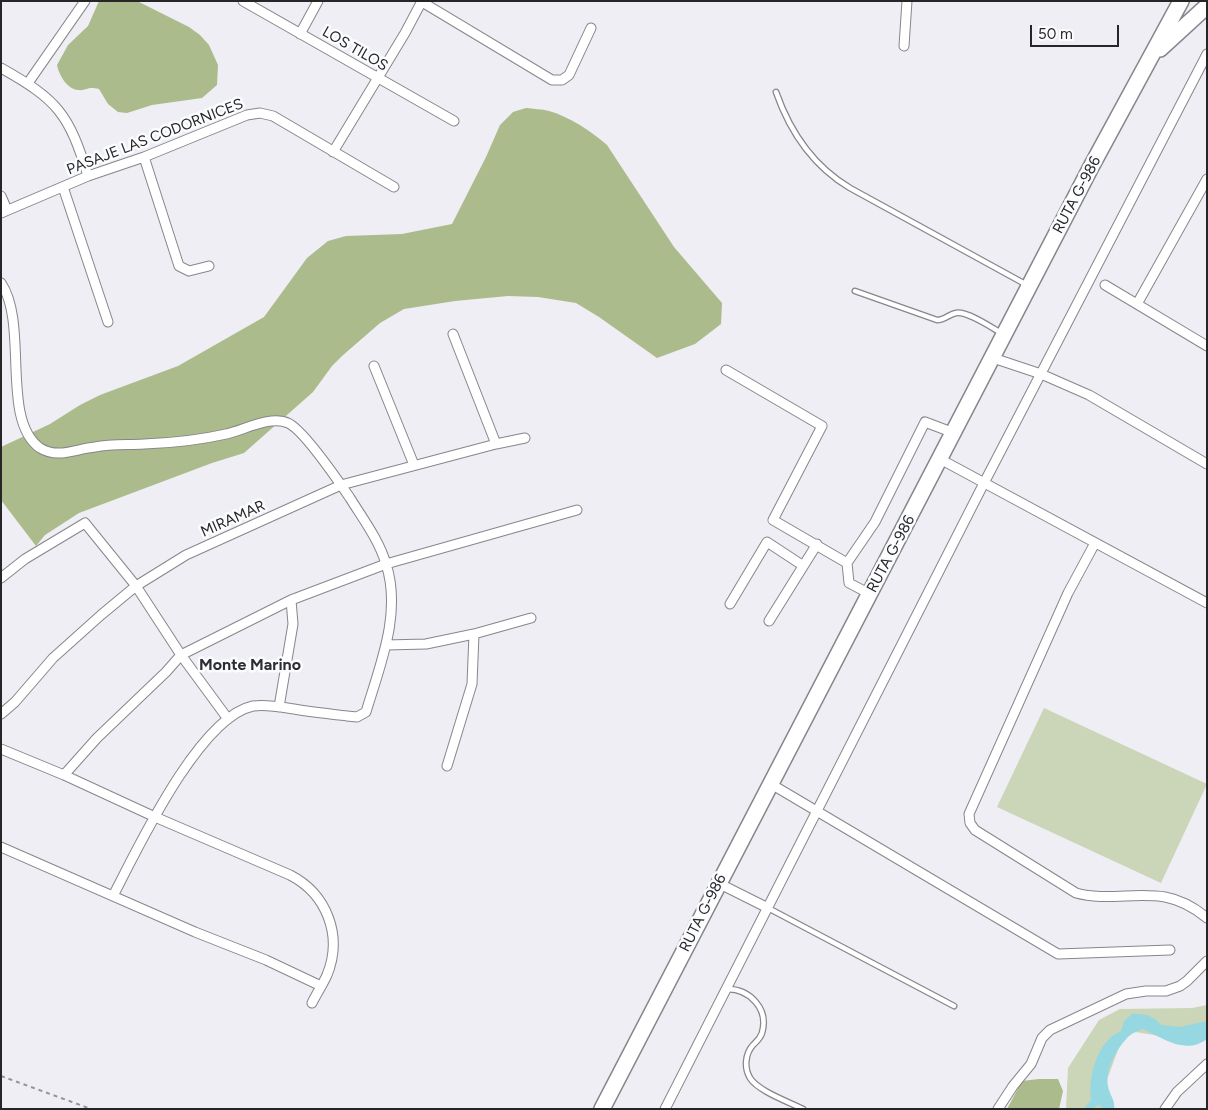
<!DOCTYPE html>
<style>
body{margin:0}
#map{position:relative;width:1208px;height:1110px;overflow:hidden;background:#eeeef4;font-family:Figtree,sans-serif}
canvas{display:block}
.frame{position:absolute;inset:0;border:2px solid #262629;pointer-events:none}
.scale{position:absolute;left:1030px;top:25px;width:89px;height:22px;box-sizing:border-box;border:2px solid #262629;border-top:0;padding-left:6px;font-size:15px;line-height:18px;white-space:nowrap;color:#262629;-webkit-text-stroke:4px #fbfcfe;paint-order:stroke}
</style>
<div id="map">
<canvas width="1208" height="1110"></canvas>
<div class="frame"></div>
<div class="scale">50 m</div>
</div>
<script>
const context = document.querySelector('canvas').getContext('2d');
context.lineJoin = 'round';
function fillPath(path, color) { context.fillStyle = color; context.fill(path, 'evenodd'); }
function stroke(path, color, width, dash) { context.strokeStyle = color; context.lineWidth = width; context.lineCap = dash ? 'butt' : 'round'; context.setLineDash(dash || []); context.stroke(path); }
function label(font, color, halo, rows, align = 'center') {
  context.font = font + ' Figtree,sans-serif'; context.lineWidth = 5; context.setLineDash([]); context.textBaseline = 'middle'; context.strokeStyle = halo; context.fillStyle = color; for (const [text, x, y, turn = 0] of rows) {
    context.save(); context.translate(x, y); context.rotate((+turn || 0) * Math.PI / 180); context.textAlign = isNaN(turn) ? turn : align; if (halo) context.strokeText(text, 0, 0); context.fillText(text, 0, 0); context.restore();
  }
}
fillPath(new Path2D(`
 M1044,708L1207,784L1161,883L997,807Z
 M1207,1005V1032L1186,1040L1135,1032L1122,1039L1102,1093L1105,1109H1066L1068,1068L1099,1020L1120,1009L1192,1008Z`), '#cbd5b8');
fillPath(new Path2D(`
 M99,1H137L189,27L200,35L209,45L218,65L217,85L202,98L152,105L127,113L118,112L108,104L99,89C87,86 87,91 78,90C67,89 59,75 57,65L68,45L88,26Z
 M526,108C533,109 542,109 549,111C570,117 591,131 607,145L674,247L722,303L721,324L695,344L657,358L599,317L576,303L538,297L508,296L455,301L404,309L380,323L342,356L332,366L313,392L244,453L212,463L79,513L45,535L36,546L1,500V447L50,424L80,405L100,395L178,366L264,317L307,258L328,241L346,236L402,234L452,224L486,157L500,125L513,112Z
 M1039,1079H1058L1063,1091L1059,1109H1007L1022,1081Z`), '#abbb8b');
fillPath(new Path2D(`
 M1132,1014C1144,1013 1154,1016 1161,1025L1180,1027L1207,1021V1039C1186,1055 1164,1039 1143,1029C1138,1031 1132,1033 1129,1036C1117,1048 1105,1069 1108,1086C1109,1094 1116,1101 1114,1109H1102L1100,1105L1096,1106L1093,1109H1084L1091,1100C1088,1076 1097,1041 1121,1031L1124,1021Z`), '#96d8e1');
const service = new Path2D(`
 M776,92C790,132 813,166 850,188L1027,285
 M855,291L937,320C945,320 949,314 956,313C967,311 991,327 1001,333
 M768,908L954,1006
 M727,989C750,989 769,1009 762,1033C760,1039 757,1041 753,1045C745,1054 744,1068 750,1078C758,1091 789,1102 803,1109`);
const minor = new Path2D(`
 M243,1L454,121
 M422,2L552,80H562L569,75L591,28
 M300,34L318,1
 M904,46L907,1
 M1,68C58,100 69,114 88,176
 M28,83L85,1
 M333,152L405,33L422,1
 M144,157L179,266L189,271L209,266
 M63,187L108,322
 M1,196L7,210
 M1,213L88,176L144,157L247,115L260,113L273,116L394,187
 M1,283C29,324 0,420 40,448C58,459 75,449 95,447C111,444 127,445 144,444C171,443 200,440 226,434C244,430 271,415 288,423C304,430 339,482 350,498C363,519 379,540 386,564C402,613 380,665 366,712L357,717L347,716C330,714 312,712 294,709C281,707 266,704 253,706C199,717 137,850 113,896
 M1105,285L1207,346
 M1137,304L1207,179
 M453,334L496,444
 M993,358L1041,374L1089,395L1207,464
 M374,366L414,465
 M726,370L822,426L773,520L847,563L849,583L870,594
 M940,459L1207,603
 M1095,543L1068,593L969,814L970,823L975,830L1076,893C1105,901 1137,892 1165,897C1181,900 1195,908 1207,918
 M847,563L875,522L925,422L954,433
 M1,578L25,559L85,523L136,586L181,655L228,719
 M730,604L767,542L802,565
 M769,621L817,544
 M386,645L426,644L474,634L531,618
 M279,707L293,624L291,600
 M1,714L15,702L53,658L101,615L136,586L186,555L341,485L496,444L525,438
 M1,749L64,775L155,817L290,875C327,894 343,936 327,975C323,984 317,993 312,1003
 M447,766L472,684L474,634
 M64,775L97,738L166,672L181,655L291,600L386,564L577,510
 M771,784L1058,954L1170,950
 M1,847L195,932L266,960L321,986
 M718,883L768,908
 M665,1109L984,483L1207,54
 M998,1109L1013,1086L1031,1064L1042,1038L1050,1030L1126,994L1146,991H1166L1180,986L1187,981L1207,961
 M1165,1109L1177,1092L1207,1064`);
const primary = new Path2D(`
 M1160,49L1207,6
 M602,1109L1091,167L1181,1`);
stroke(service, '#86868c', 7);
stroke(minor, '#86868c', 11);
stroke(primary, '#86868c', 18);
stroke(new Path2D(`
 M1,1076L91,1109`), '#949498', 2, [4, 4]);
stroke(service, '#fff', 4.5);
stroke(minor, '#fff', 9);
stroke(primary, '#fff', 15);
label('15px', '#262629', '#fbfcfe', [
 ["LOS TILOS",355,49,30],
 ["PASAJE LAS CODORNICES",155,137,-21],
 ["RUTA G-986",1077,195,-62],
 ["MIRAMAR",233,519,-24],
 ["RUTA G-986",891,554,-62],
 ["RUTA G-986",703,913,-63]
]);
label('bold 16px', '#2d2d32', '#fbfcfe', [
 ["Monte Marino",250,665]
]);
</script>
